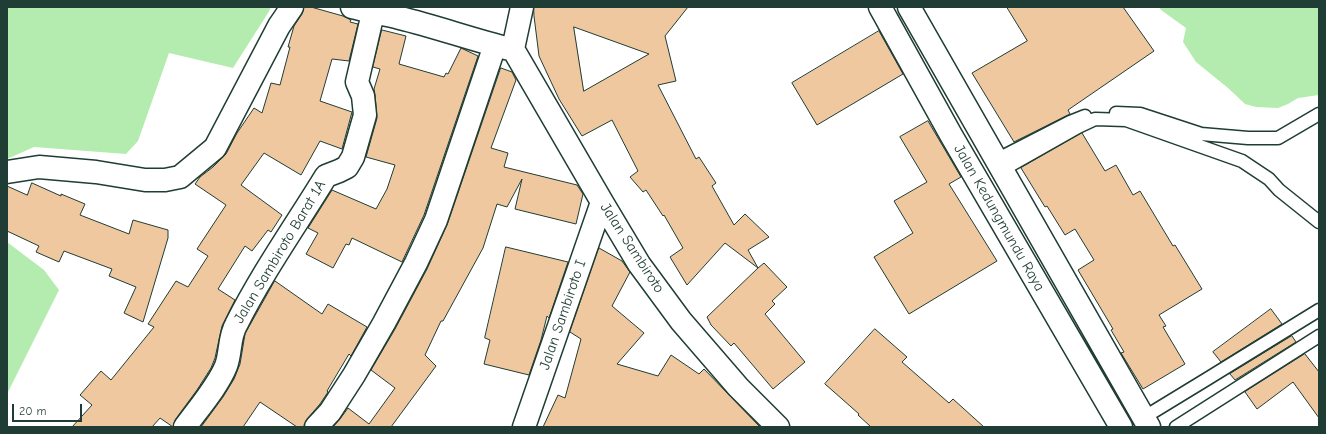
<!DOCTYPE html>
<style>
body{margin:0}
#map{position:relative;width:1326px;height:434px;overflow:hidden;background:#fff;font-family:"Comic Neue",sans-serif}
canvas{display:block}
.frame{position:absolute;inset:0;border:8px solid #1f3d34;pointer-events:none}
.scale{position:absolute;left:12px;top:404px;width:70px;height:18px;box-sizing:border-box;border:2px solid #1f3d34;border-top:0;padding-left:5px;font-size:12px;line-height:14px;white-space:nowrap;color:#1f3d34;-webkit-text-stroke:3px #fff;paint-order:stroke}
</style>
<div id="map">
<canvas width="1326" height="434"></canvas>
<div class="frame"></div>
<div class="scale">20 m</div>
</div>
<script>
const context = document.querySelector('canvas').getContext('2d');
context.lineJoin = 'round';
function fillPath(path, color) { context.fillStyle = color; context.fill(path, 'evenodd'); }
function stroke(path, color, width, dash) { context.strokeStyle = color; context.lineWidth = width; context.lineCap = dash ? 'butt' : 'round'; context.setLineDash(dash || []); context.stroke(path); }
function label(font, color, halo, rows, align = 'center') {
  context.font = font + ' "Comic Neue",sans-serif'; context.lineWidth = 4; context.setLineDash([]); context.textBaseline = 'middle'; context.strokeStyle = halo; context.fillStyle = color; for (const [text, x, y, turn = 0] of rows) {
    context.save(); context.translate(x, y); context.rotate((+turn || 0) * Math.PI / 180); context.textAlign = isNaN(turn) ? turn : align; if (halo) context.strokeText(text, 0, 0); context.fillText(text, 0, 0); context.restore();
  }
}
fillPath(new Path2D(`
 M7,7H271L268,13L233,68L169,53L138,141L126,154L34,147L7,159Z
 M1159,7H1319V95L1298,98L1288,104L1278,108L1256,107L1245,104L1228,88L1196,62L1183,42L1186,28L1161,10Z
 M7,242L44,270L59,290L7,394Z`), '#b4ecaf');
const building = new Path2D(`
 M304,7H311L343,16L351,20L350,22L358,24L349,61L332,59L320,101L352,112L342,149L320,141L301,175L264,153L241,185L282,215L271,232L268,230L252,251L245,246L218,289L235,300L222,326L215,358L211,368L197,390L175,420L173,427L160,418L152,427H72L92,405L80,395L101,371L111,380L154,327L148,324L176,281L188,287L208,256L197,249L226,205L195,184L200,177L213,167L226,154L237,133L254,108L262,113L271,83L280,85L290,47H288L294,26L302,14Z
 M534,7H688L665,36L676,81L658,85L696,159L699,157L716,183L712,186L734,225L745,214L769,237L748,250L758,268L764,263L787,287L772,301L775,304L765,314L805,362L773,389L734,343L731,346L711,325L707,317L758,268L725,243L687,285L670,257L683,248L664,215L663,216L646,190L643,192L630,177L638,171L612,120L582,136L559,99L539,56L534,16ZM574,27L649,54L584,91Z
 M1007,7H1123L1154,51L1068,110L1070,114L1014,142L972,73L1027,41Z
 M382,30L406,36L399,64L444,77L446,73L448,74L461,48L478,56L424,215L402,262L352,238L349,245L346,244L333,268L306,254L318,233L308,228L332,190L376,209L387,189L395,165L366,157L377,118L375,95L374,89L380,69L373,67Z
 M879,31L903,74L817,125L792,83Z
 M501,68L512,72L516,80L491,148L508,153L504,167L577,185L583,194L576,224L515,209L522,179L507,207L497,204L483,248L443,321H441L425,355L436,366L391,427H333L340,419L348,408L369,424L395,388L371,370L395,329L427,269L447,225Z
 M928,121L961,177L949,184L997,261L909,314L874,257L913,233L894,201L927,182L900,137Z
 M1082,133L1105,171L1116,165L1133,195L1140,191L1173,246L1175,245L1202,289L1159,315L1166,326L1163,327L1185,364L1143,389L1121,353L1124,352L1111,330L1113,329L1078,270L1094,260L1075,229L1065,235L1047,206L1045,207L1021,168Z
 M32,183L61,196V194L85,204L80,215L129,234L133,220L168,230V238L143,322L124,313L136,287L109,276L112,269L64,251L59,262L36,252L39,246L7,231V186L27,195Z
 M506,247L568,262L549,318L547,316L541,340L529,375L484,364L490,340L485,338Z
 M599,248L622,261L630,272L612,306L644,333L617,364L658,376L671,355L699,374L704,369L760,427H543L558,395L565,398L581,339L570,332Z
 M275,281L322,314L328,304L367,327L351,356L349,354L327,391L328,392L320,404L307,419L304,427H297L260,402L243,427H201L223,397L234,379L240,364L245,334Z
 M1271,309L1282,324L1221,362L1213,352Z
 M875,329L907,357L902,362L949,403L953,399L984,427H871L858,415L859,414L825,384Z
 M1292,336L1296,342L1235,380L1230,374Z
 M1305,354L1319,372V418L1293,382L1257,409L1245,392Z`);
fillPath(building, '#f0c8a0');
stroke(building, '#1f3d34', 1);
const lane = new Path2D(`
 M1116,113L1140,114L1201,134L1248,138H1278L1319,114
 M996,160L1070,122L1085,116
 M1002,170L1078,127L1095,119L1126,120L1242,161L1269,179L1279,190L1319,222
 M1143,418L1207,379L1319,310
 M1176,427L1319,336`);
const street = new Path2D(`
 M352,7C368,11 384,14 400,18C437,27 473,40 510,49
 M513,49L602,202L639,264L681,321L738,387L778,427
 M513,49L522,7
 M7,172L39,167L96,172L145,180H165L180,177L215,148L279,26L292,7
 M185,427C198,409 218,386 226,366C231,353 229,337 236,325C262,273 296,225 326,176L339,171L347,167L353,157L365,115L363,96L357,82L373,13
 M316,427L330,412L354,375L384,323L416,263L436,220L495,45
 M524,427L602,202`);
const secondary = new Path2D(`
 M880,7L951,135L1121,427
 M909,7L1149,427`);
stroke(lane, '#1f3d34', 15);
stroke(street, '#1f3d34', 25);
stroke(secondary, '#1f3d34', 25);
stroke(lane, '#fff', 12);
stroke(street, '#fff', 22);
stroke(secondary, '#fff', 22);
label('15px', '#1f3d34', '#fff', [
 ["Jalan Kedungmundu Raya",999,218,60],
 ["Jalan Sambiroto",632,248,57],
 ["Jalan Sambiroto Barat 1A",280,252,-59],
 ["Jalan Sambiroto I",563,315,-71]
]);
</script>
